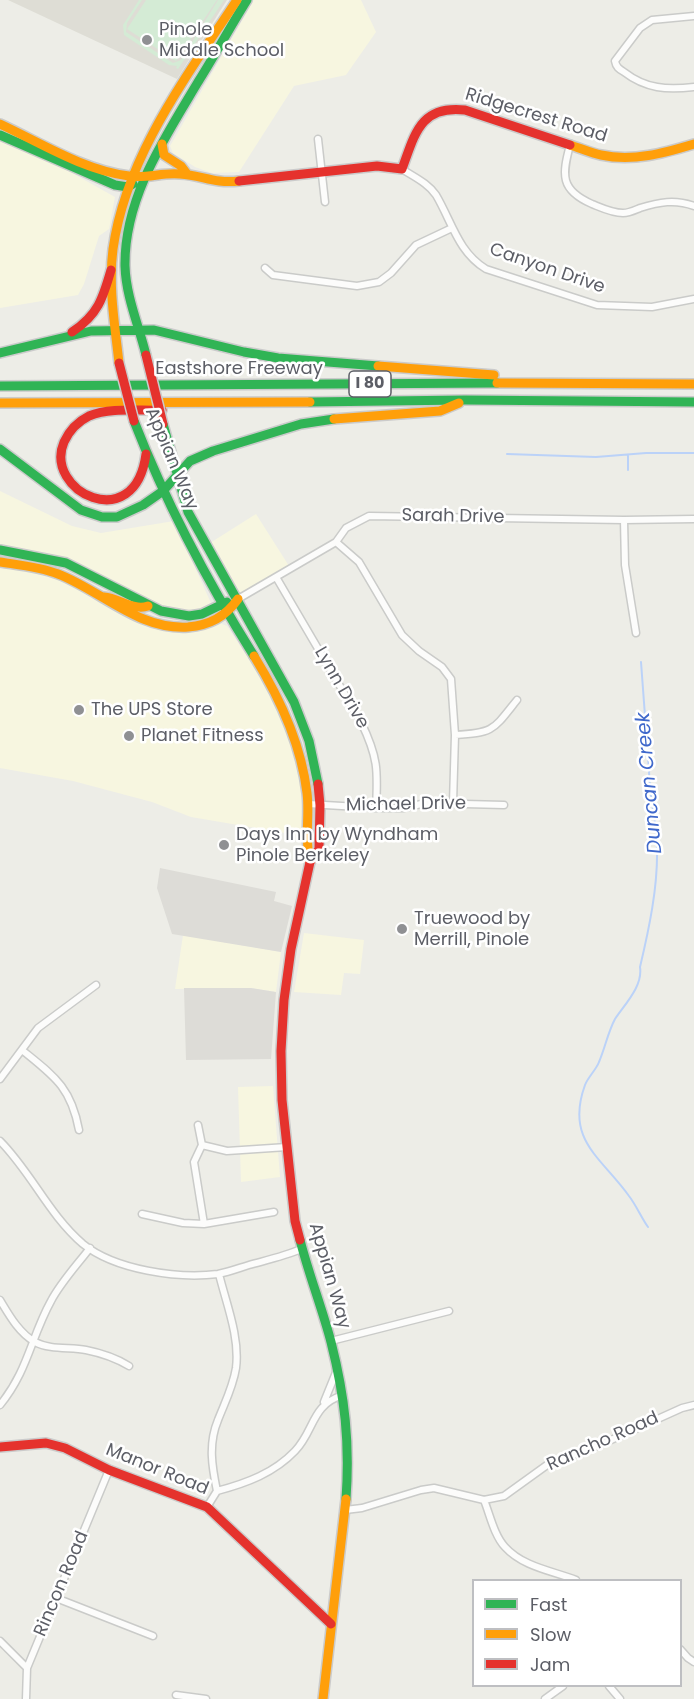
<!DOCTYPE html>
<style>
body{margin:0}
#map{position:relative;width:694px;height:1699px;overflow:hidden;background:#edede7;font-family:Poppins,sans-serif}
canvas{display:block}
.legend{position:absolute;left:472px;top:1579px;width:210px;height:108px;box-sizing:border-box;background:#fff;border:2px solid #bebfc2;margin:0;padding:8px 10px;list-style:none;font-size:18px;color:#5c5e66}
.legend li{display:flex;align-items:center;gap:12px;height:30px}
.legend b{width:30px;border:2px solid #bebfc2}
</style>
<div id="map">
<canvas width="694" height="1699"></canvas>
<ul class="legend">
<li><b style="height:8px;background:#30b455"></b>Fast</li>
<li><b style="height:8px;background:#ff9f0a"></b>Slow</li>
<li><b style="height:8px;background:#e5322d"></b>Jam</li>
</ul>
</div>
<script>
const context = document.querySelector('canvas').getContext('2d');
context.lineJoin = 'round';
function fillPath(path, color) { context.fillStyle = color; context.fill(path, 'evenodd'); }
function stroke(path, color, width, dash) { context.strokeStyle = color; context.lineWidth = width; context.lineCap = dash ? 'butt' : 'round'; context.setLineDash(dash || []); context.stroke(path); }
function label(font, color, halo, rows, align = 'center') {
  context.font = font + ' Poppins,sans-serif'; context.lineWidth = 5; context.setLineDash([]); context.textBaseline = 'middle'; context.strokeStyle = halo; context.fillStyle = color; for (const [text, x, y, turn = 0] of rows) {
    context.save(); context.translate(x, y); context.rotate((+turn || 0) * Math.PI / 180); context.textAlign = isNaN(turn) ? turn : align; if (halo) context.strokeText(text, 0, 0); context.fillText(text, 0, 0); context.restore();
  }
}
fillPath(new Path2D(`
 M254,0H361L376,32L346,75L294,86L239,172L212,173L195,167L173,153L170,146Z
 M0,139L63,168L115,197L109,229L99,236L84,284L78,295L0,308Z
 M0,491L72,526L101,533L174,521L211,603L195,613L168,611L63,560L0,548Z
 M256,514L289,566L238,595L210,543Z
 M0,564L53,576L150,628L172,632L217,622L227,626L256,670L280,714L293,752L302,787L303,836L191,817L152,802L73,781L0,768Z
 M304,933L364,940L360,974L344,973L341,995L294,992Z
 M183,935L281,952L276,992L251,988L175,989Z
 M273,1086L280,1177L241,1182L238,1087Z`), '#f7f6e0');
fillPath(new Path2D(`
 M160,868L276,892L274,901L292,906L281,952L172,934L157,888Z
 M184,988H251L276,992L271,1059L186,1060Z`), '#dddcd7');
fillPath(new Path2D(`
 M8,0H227L177,79Z`), '#deddd5');
fillPath(new Path2D(`
 M139,0H142L127,23L126,32L173,63L181,60L218,0H224L178,69L176,68L177,66L169,65L124,35L123,25Z
 M146,0H217L176,61L127,29Z`), '#d4ebd5');
stroke(new Path2D(`
 M507,454L596,457L646,453H694
 M628,470V455
 M641,662L649,770C649,796 657,821 657,848C658,887 649,929 640,967C643,986 625,1004 615,1019C608,1032 605,1048 599,1062C596,1070 588,1077 585,1085C565,1140 601,1157 629,1196C636,1205 641,1217 648,1227`), '#bbd2f8', 2);
const street = new Path2D(`
 M694,16L652,20L640,28L615,61C616,67 619,69 624,72C646,89 667,90 694,87
 M318,139L325,202
 M570,145C562,175 560,190 592,204C602,208 612,213 623,213C629,213 635,210 640,208C659,202 675,199 694,206
 M402,169C414,177 428,183 436,195C452,222 458,252 486,269L597,305L652,307L694,299
 M265,268L273,275L357,286L379,282L391,273L416,245L452,228
 M624,520L625,565L636,633
 M336,542L359,562L402,635L419,651L442,667L451,679L455,735L453,803
 M276,577L361,722C378,757 378,770 376,808
 M238,599L336,542L346,528L369,516L624,520L694,519
 M455,735C494,733 493,730 517,700
 M308,804L376,808H403L426,803L504,805
 M22,1050C54,1076 71,1087 79,1130
 M0,1079L38,1028L96,985
 M198,1125L202,1145
 M0,1141C31,1172 49,1215 83,1244C115,1270 178,1279 218,1274C229,1272 239,1268 249,1265C267,1260 285,1256 301,1249
 M274,1212L204,1224L194,1162L202,1145L227,1151L287,1147
 M142,1214L183,1223L204,1224
 M0,1300C9,1315 19,1333 35,1342C50,1350 70,1347 86,1350C101,1353 116,1358 129,1366
 M331,1341L449,1311
 M324,1402L337,1370
 M0,1405C28,1371 31,1337 51,1301C61,1282 77,1265 90,1248
 M217,1491C212,1467 208,1444 218,1420C225,1402 233,1387 236,1368C240,1337 226,1303 219,1274
 M484,1500C490,1515 494,1535 505,1547C523,1567 553,1571 576,1580
 M207,1507L217,1491C247,1483 274,1473 295,1451C315,1430 311,1405 343,1395
 M345,1510L362,1508L421,1490L434,1488L484,1500L504,1496L547,1465L600,1445L682,1408L694,1405
 M56,1598L153,1636
 M0,1641L27,1668
 M680,1649L688,1658L694,1662
 M609,1686L620,1699
 M176,1695L206,1699
 M26,1699L27,1668L109,1470
 M545,1699L563,1686`);
const fast = new Path2D(`
 M0,135L115,185L128,187L133,184
 M0,353L91,331L154,330L244,352L278,358L378,366
 M146,355C139,326 126,297 125,266C124,198 164,139 198,82C215,55 230,27 247,0
 M0,386L497,383
 M310,402L465,400L694,402
 M134,421C166,503 207,581 254,656
 M163,424L188,512L294,702L309,741L318,784
 M0,449L81,510L102,517H117L143,505L163,491L190,461L213,451L301,424L334,419
 M0,550L66,563L161,611L189,616L202,614L227,602
 M300,1240C309,1275 322,1308 331,1342C345,1397 350,1443 346,1499`);
const slow = new Path2D(`
 M0,124C41,143 83,170 129,176C146,179 163,172 180,174C202,175 214,184 239,181
 M162,144L164,155L181,166L187,174
 M570,145C580,148 591,153 601,155C633,162 664,153 694,144
 M119,363C115,326 108,286 113,249C126,156 187,76 237,0
 M378,366L494,375
 M497,383L694,384
 M0,403L310,402
 M334,419L440,411L459,403
 M0,562C19,565 40,567 58,574C102,591 138,630 188,627C210,625 225,617 238,599
 M104,597C119,598 133,611 148,606
 M254,656C280,698 301,743 307,793C310,816 304,839 310,862
 M323,1699L346,1499`);
const jam = new Path2D(`
 M239,181L377,166L402,169C415,134 420,105 465,110L570,145
 M72,332C98,315 103,298 111,270
 M146,454C135,537 43,491 64,442C69,431 77,422 89,416C111,407 139,411 162,410
 M300,1240L295,1221L282,1100L281,1051L284,1000L291,949L310,862L319,849L320,805L318,784
 M0,1447L46,1443L65,1448L109,1470L207,1507L331,1624`);
stroke(street, '#cacbc9', 9);
stroke(fast, '#cbcbcb', 12);
stroke(slow, '#cbcbcb', 12);
stroke(jam, '#cbcbcb', 12);
stroke(street, '#fcfcfb', 6);
stroke(fast, '#30b455', 9);
stroke(slow, '#ff9f0a', 9);
stroke(jam, '#e5322d', 9);
const jamBridge = new Path2D(`
 M146,355L163,424
 M119,363L134,421`);
stroke(jamBridge, '#cbcbcb', 12, []);
stroke(jamBridge, '#e5322d', 9);
for (const [x, y, r, color] of [
 [147,40,6,"#8f9093"],
 [79,710,6,"#8f9093"],
 [129,736,6,"#8f9093"],
 [224,845,6,"#8f9093"],
 [402,929,6,"#8f9093"]
]) { const dot = new Path2D(); dot.arc(x, y, r, 0, 2 * Math.PI); context.fillStyle = color; context.fill(dot); stroke(dot, '#fff', 2); }
for (const [x, y, w] of [
 [370,384,42]
]) { const box = new Path2D(); box.roundRect(x - w / 2, y - 13, w, 26, 4.5); context.fillStyle = '#fff'; context.fill(box); stroke(box, '#5c5e66', 1.5); }
label('bold 16px', '#5c5e66', null, [
 ["I 80",370,384]
]);
label('18px', '#5c5e66', '#fff', [
 ["Pinole",159,30],
 ["Middle School",159,51],
 ["The UPS Store",91,710],
 ["Planet Fitness",141,736],
 ["Days Inn by Wyndham",236,835],
 ["Pinole Berkeley",236,856],
 ["Truewood by",414,919],
 ["Merrill, Pinole",414,940]
], 'left');
label('18px', '#5c5e66', '#fff', [
 ["Ridgecrest Road",536,116,17],
 ["Canyon Drive",547,269,19],
 ["Eastshore Freeway",239,369],
 ["Appian Way",171,459,67],
 ["Sarah Drive",453,517,1],
 ["Lynn Drive",341,688,60],
 ["Michael Drive",406,805,-1],
 ["Appian Way",329,1276,74],
 ["Rancho Road",603,1442,-24],
 ["Manor Road",157,1470,22],
 ["Rincon Road",62,1584,-67]
]);
label('italic 20px', '#3f68cb', '#fff', [
 ["Duncan Creek",650,783,-95]
]);
</script>
